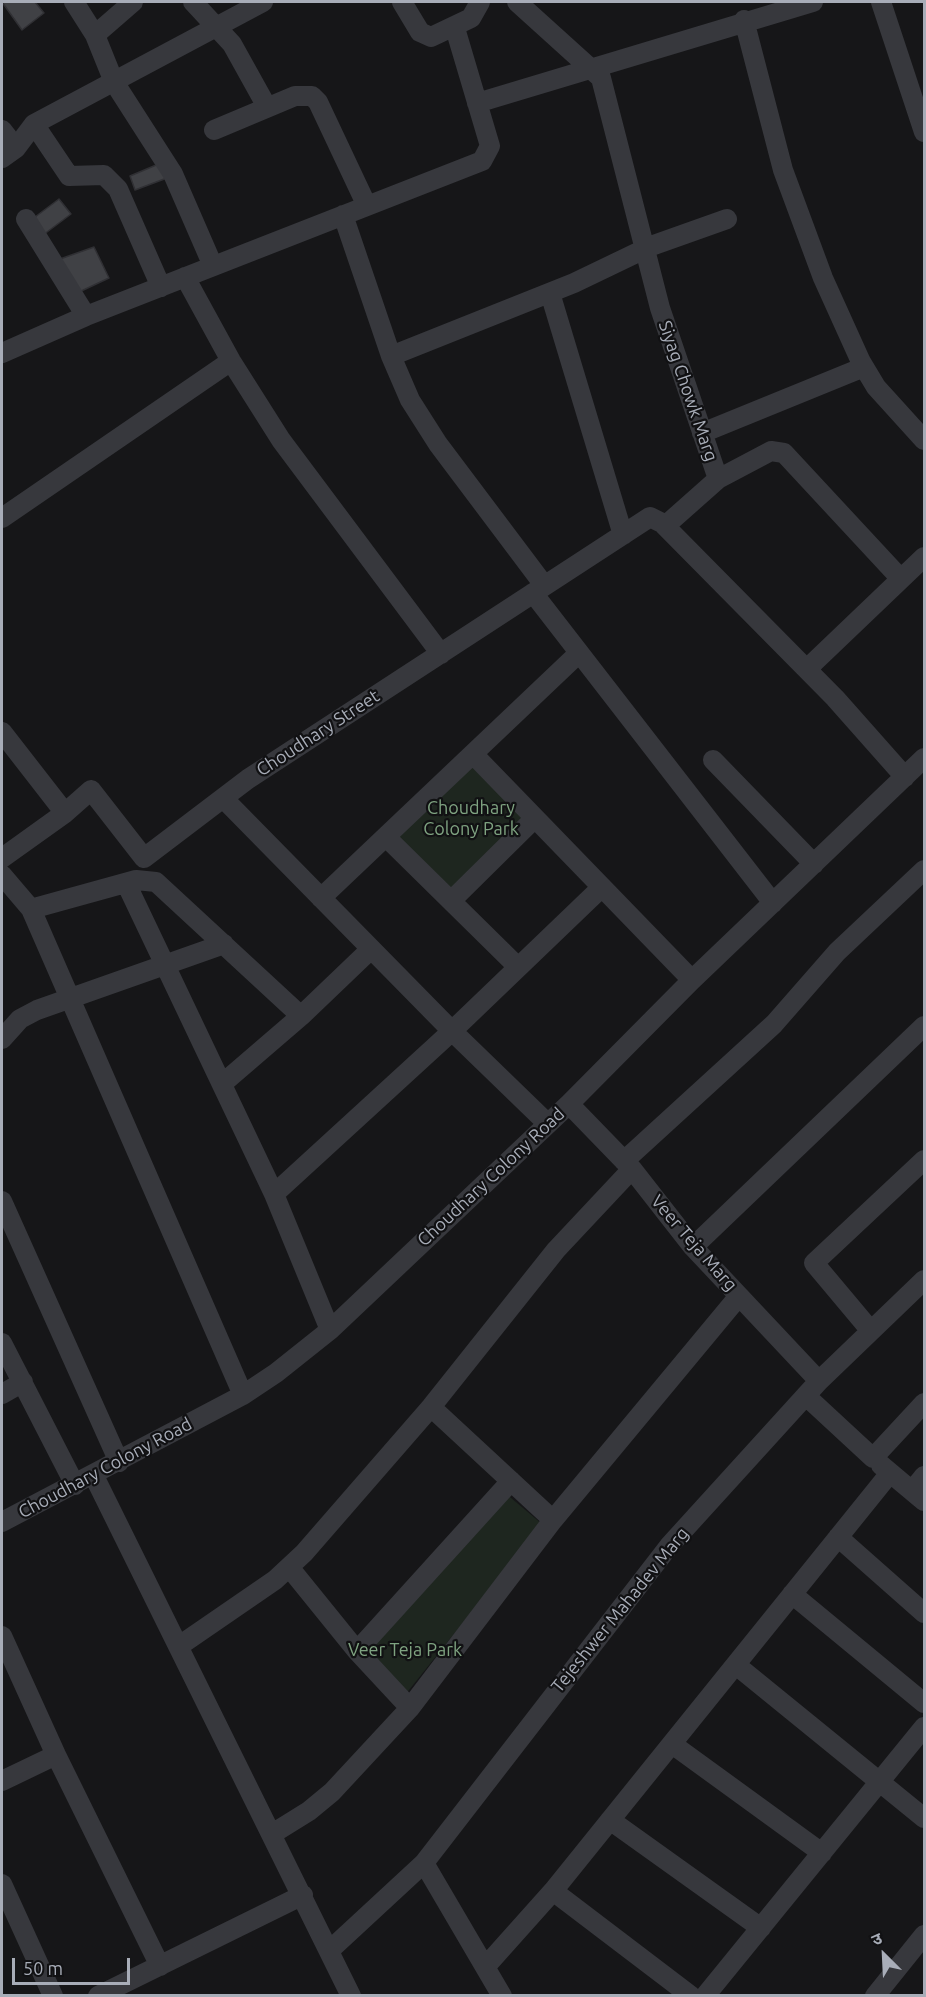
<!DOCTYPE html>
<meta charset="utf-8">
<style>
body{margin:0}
#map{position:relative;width:926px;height:1997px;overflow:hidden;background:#161618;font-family:Ubuntu,"Noto Sans Devanagari",sans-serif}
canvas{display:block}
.frame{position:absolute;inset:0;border:3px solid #a8adb8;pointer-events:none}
.north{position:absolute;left:854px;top:1925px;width:60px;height:60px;-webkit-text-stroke:4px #111113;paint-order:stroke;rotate:336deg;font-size:16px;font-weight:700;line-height:24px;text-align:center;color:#a8adb8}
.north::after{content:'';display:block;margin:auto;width:21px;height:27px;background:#a8adb8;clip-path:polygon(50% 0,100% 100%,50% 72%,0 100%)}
.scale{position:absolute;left:12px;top:1958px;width:118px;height:27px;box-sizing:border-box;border:3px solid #a8adb8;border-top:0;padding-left:8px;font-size:18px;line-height:21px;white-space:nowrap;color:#a8adb8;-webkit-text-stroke:4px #111113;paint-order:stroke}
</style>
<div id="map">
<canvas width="926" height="1997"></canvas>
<div class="frame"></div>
<div class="north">उ</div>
<div class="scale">50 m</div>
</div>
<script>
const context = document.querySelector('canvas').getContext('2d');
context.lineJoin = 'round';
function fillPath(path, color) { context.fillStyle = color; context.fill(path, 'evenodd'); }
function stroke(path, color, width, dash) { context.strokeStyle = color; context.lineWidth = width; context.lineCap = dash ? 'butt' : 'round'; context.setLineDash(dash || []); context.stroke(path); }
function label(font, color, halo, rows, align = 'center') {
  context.font = font + ' Ubuntu,sans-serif'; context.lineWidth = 4.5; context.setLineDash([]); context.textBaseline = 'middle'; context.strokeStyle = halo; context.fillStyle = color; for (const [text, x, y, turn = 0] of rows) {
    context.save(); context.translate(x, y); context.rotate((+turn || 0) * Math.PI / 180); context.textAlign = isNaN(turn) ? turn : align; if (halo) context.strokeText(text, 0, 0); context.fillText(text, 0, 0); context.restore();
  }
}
fillPath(new Path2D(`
 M471,762L529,819L450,891L396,839Z
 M504,1492L542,1524L405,1695L369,1649Z`), '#1e261f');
const building = new Path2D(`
 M2,2H35L44,13L22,30Z
 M161,163L167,178L135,190L130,176Z
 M59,199L71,214L43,235L31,220Z
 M94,247L109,278L77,293L60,259Z`);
fillPath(building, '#404145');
stroke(building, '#303034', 1.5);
stroke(new Path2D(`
 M74,2L95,35L114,82L173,174L213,266
 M193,2L232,44L267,107
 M402,2L420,32L431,37L471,18L480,2
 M517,2L601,78L660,308L718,479L665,526L835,698L905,777
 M881,2L924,132
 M744,20L783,170L823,278L861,362L876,387L924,440
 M95,35L133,2
 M477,103L813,2
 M34,124L69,176L104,175L118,189L161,287
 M2,130L16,148
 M214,130L295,96H312L318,102L367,206
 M2,158L16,148L34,124L263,2
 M343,215L391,356L410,400L438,444L544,585
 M26,219L86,316
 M185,277L231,361L281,440L441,654
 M550,293L623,535
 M2,353L86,316L482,161L490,146L455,28
 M391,356L574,283L651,246L727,219
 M702,433L864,367
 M718,479L771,451L784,453L901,579
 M2,518L231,361
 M533,593L773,903
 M810,666L924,557
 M2,732L65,813
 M473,754L692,980
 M713,760L814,864
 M223,798L452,1031L548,1124
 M386,837L518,967
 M2,858L65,813L91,790L144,858L248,779L650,517L666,525
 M2,875L31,909L243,1395
 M126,883L274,1194L330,1330
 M321,898L579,653
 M451,901L535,818
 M31,909L136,880L156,882L301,1016
 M2,1039L20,1019L37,1010L224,944
 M222,1084L301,1016L371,949
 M569,1104L632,1169L693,1247L819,1381
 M624,1161L774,1024L837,952L924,870
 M274,1194L452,1031L602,887
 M2,1201L119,1462
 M693,1247L924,1026
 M871,1331L814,1263L924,1160
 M2,1343L75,1485
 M2,1394L23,1382
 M806,1396L873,1458L924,1403
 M431,1407L553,1520
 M881,1465L924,1501
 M94,1476L351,1996
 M912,1491L924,1476
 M2,1522L243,1395L276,1373L330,1330L569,1104L692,980L924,758
 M838,1537L924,1613
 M289,1567L357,1651L410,1708
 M792,1594L924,1703
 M2,1636L56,1755L160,1966
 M179,1646L275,1580L304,1553L431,1407L556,1250L632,1169
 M357,1651L511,1481
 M736,1665L924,1818
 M672,1744L822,1853
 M2,1781L56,1755
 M610,1820L761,1928
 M272,1834L309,1811L332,1792L410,1708L553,1520L739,1296
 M424,1863L502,1996
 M2,1884L53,1996
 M553,1891L691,1996
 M330,1950L424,1863L669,1546L819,1381L924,1280
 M486,1966L553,1891L890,1473
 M98,1996L303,1895
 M705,1996L924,1727
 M875,1996L924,1935`), '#37383d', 20);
label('18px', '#a8adb8', '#111113', [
 ["Siyag Chowk Marg",688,391,71],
 ["Choudhary Street",318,733,-33],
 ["Choudhary Colony Road",491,1177,-43],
 ["Veer Teja Marg",694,1243,49],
 ["Choudhary Colony Road",105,1468,-28],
 ["Tejeshwer Mahadev Marg",620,1610,-51]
]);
label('18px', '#7fa381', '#111113', [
 ["Choudhary",471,808],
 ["Colony Park",471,829],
 ["Veer Teja Park",405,1650]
]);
</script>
